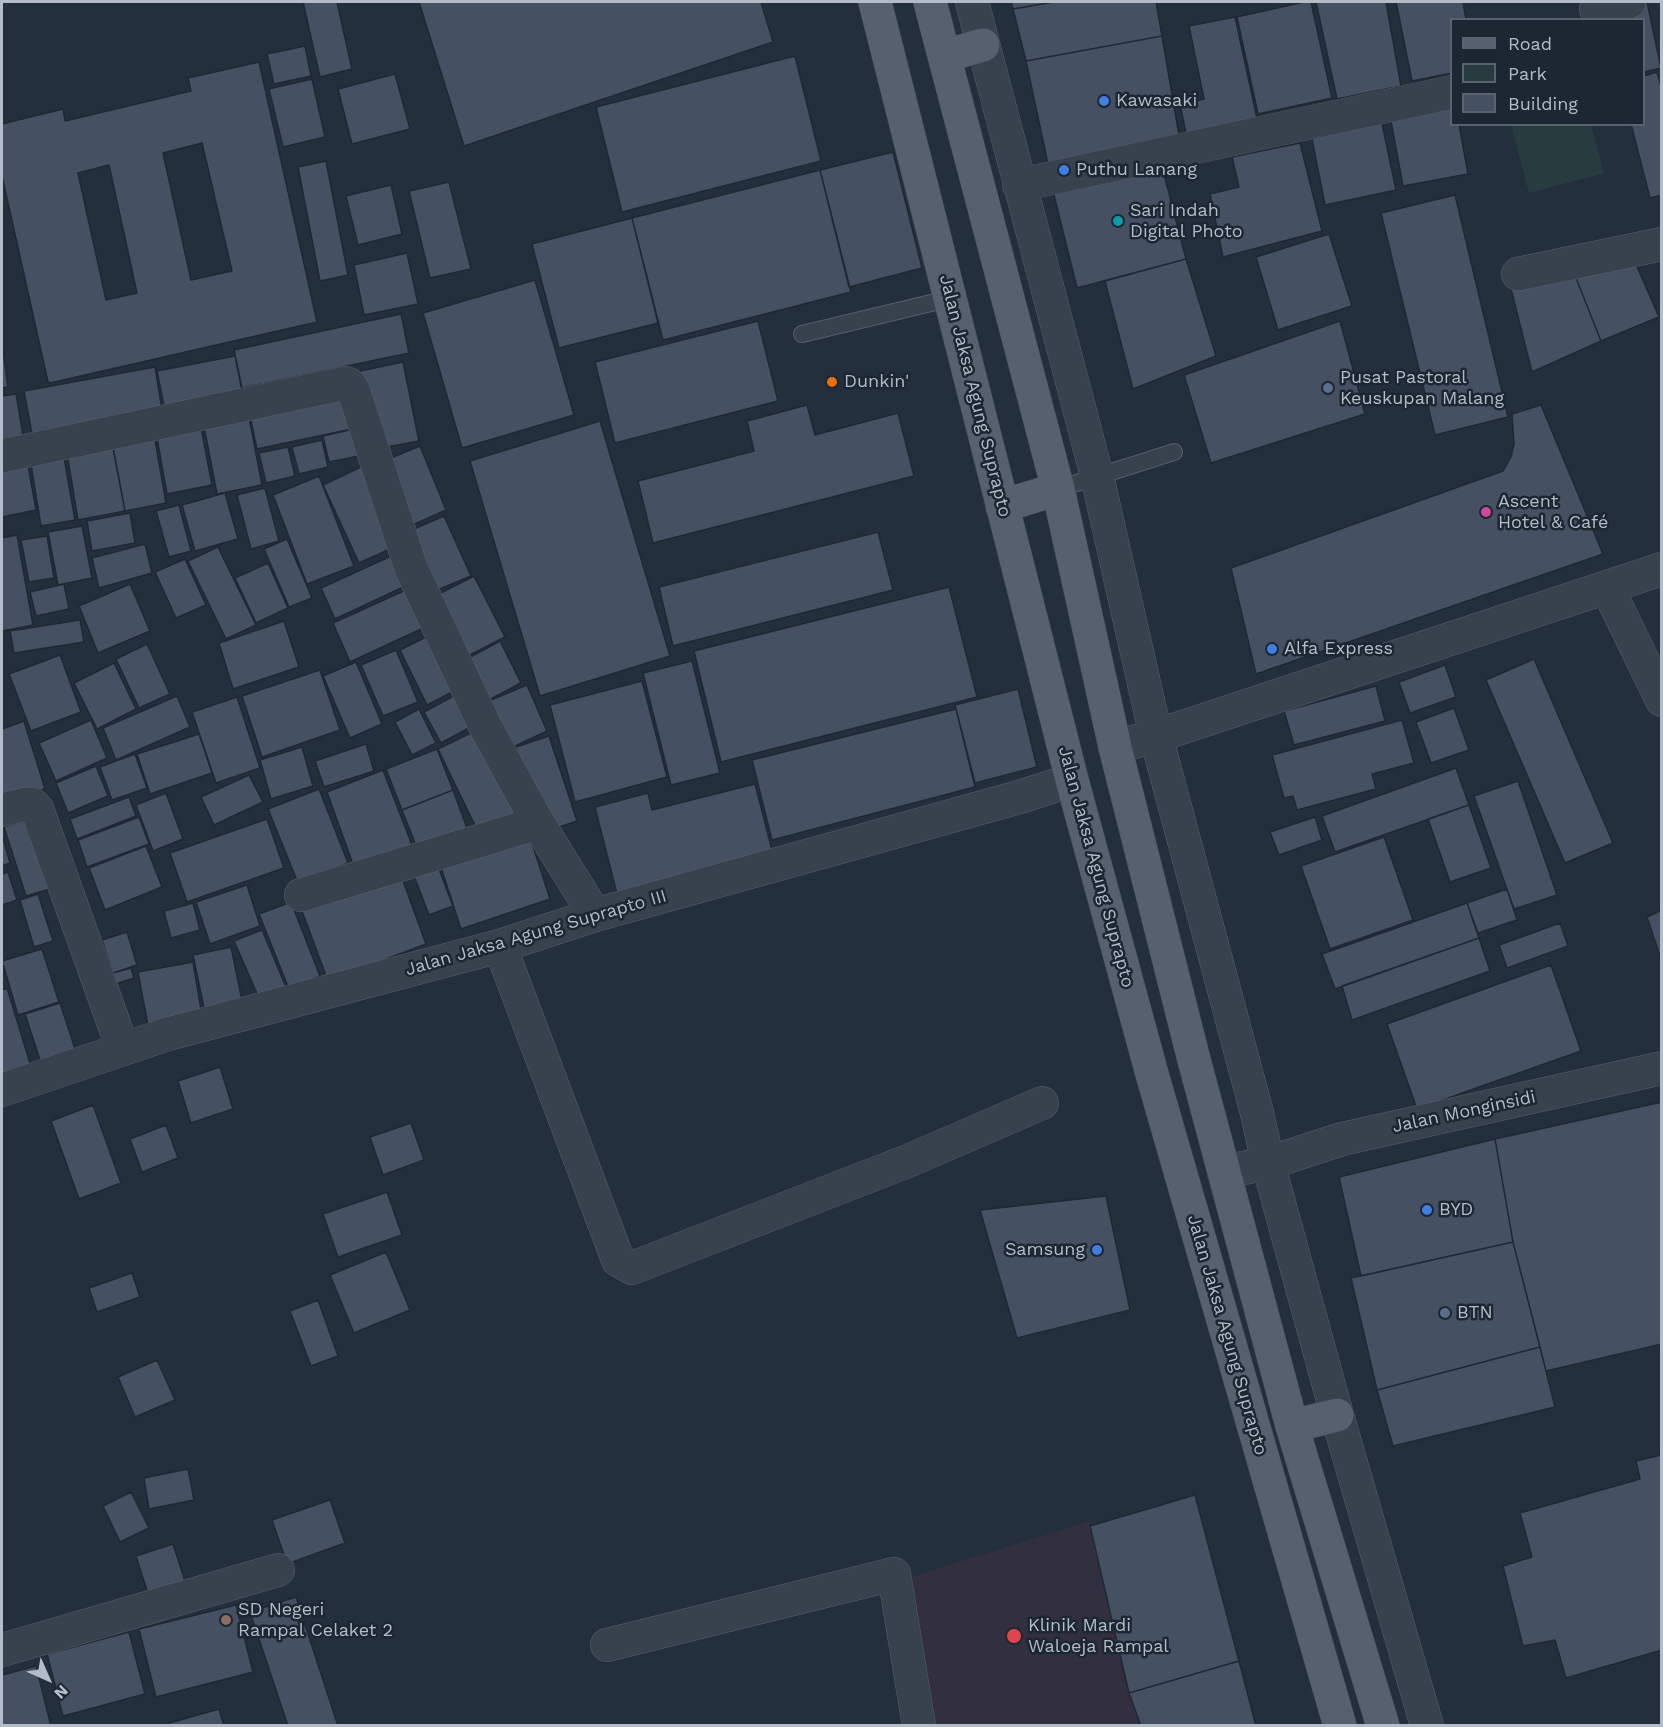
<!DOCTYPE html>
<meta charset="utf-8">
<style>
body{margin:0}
#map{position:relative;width:1663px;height:1727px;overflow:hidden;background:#242f3e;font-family:"Work Sans",sans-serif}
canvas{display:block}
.frame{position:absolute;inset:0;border:3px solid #b4bcc9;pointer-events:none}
.legend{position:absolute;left:1450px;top:18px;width:195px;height:108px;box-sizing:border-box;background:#1d2633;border:2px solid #59626f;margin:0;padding:8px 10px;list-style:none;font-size:18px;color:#b4bcc9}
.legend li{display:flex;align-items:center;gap:12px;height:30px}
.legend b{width:30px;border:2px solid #59626f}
.north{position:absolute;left:18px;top:1649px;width:60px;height:60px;-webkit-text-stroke:4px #1d2633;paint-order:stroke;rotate:135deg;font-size:16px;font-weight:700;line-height:24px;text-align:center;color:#b4bcc9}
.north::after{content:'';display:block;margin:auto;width:21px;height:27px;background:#b4bcc9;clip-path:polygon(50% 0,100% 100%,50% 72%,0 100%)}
</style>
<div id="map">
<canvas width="1663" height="1727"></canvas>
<div class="frame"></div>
<ul class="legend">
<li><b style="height:8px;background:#56606e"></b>Road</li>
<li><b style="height:16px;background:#263c3f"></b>Park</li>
<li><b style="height:16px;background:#455162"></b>Building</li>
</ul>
<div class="north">N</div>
</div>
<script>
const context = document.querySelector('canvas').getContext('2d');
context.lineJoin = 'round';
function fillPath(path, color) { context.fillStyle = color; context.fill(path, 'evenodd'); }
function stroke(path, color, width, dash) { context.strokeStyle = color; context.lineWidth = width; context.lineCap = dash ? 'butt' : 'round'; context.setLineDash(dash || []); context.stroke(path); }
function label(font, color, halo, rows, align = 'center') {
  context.font = font + ' "Work Sans",sans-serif'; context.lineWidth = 5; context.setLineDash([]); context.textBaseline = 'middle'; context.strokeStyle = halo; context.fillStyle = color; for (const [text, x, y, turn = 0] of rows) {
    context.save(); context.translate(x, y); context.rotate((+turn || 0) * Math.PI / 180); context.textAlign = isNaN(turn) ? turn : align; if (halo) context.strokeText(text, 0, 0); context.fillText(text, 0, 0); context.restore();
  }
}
fillPath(new Path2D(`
 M1089,1521L1129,1693L1141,1725H929L902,1580Z`), '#32303f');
fillPath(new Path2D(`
 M1511,125H1591L1604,173L1529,193Z`), '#263c3f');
const building = new Path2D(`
 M303,2H337L352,69L320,77Z
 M419,2H761L773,42L464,146Z
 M1011,2H1054L1013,9Z
 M1054,2H1156L1162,36L1026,61L1013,9Z
 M1304,2H1311L1332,98L1258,114L1237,17Z
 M1316,2H1386L1401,86L1337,99Z
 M1396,2H1463L1466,20H1452V73L1412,81Z
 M1647,2L1661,68L1644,72V20H1610L1608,11Z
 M1235,17L1258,123L1187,138L1180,104L1204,99L1189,26Z
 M1162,36L1180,141L1049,169L1026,61Z
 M305,46L311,76L274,84L267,54Z
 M795,56L821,161L622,212L596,107Z
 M259,62L317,322L50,383L48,382L2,176V124L63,109L65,121L191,91L188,78ZM202,143L232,271L191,280L163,153ZM109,165L137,293L106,300L78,173Z
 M1657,72L1662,90V195L1650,198L1631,124H1644V76Z
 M395,74L410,129L352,144L338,89Z
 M312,79L325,137L283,147L269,89Z
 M1452,105V124H1459L1468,174L1403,186L1390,116Z
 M1381,119L1396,190L1325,205L1311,134Z
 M1300,143L1322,231L1223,257L1210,194L1239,187L1232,157Z
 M893,152L922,268L849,287L820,170Z
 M1160,159L1186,259L1077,288L1051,183Z
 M326,161L348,275L320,281L298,167Z
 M820,170L851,292L663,340L632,218Z
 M449,182L471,269L430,278L409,191Z
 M391,185L402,234L358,245L346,196Z
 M1455,195L1508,417L1435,435L1381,213Z
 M632,218L658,323L559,348L532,244Z
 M1329,234L1352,306L1278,330L1256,257Z
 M407,253L418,304L364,315L354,265Z
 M1631,253L1659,317L1601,341L1572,268Z
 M1186,259L1216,356L1133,389L1105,281Z
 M1572,268L1601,341L1532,372L1509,281Z
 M535,280L574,415L462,448L423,313Z
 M401,314L409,353L242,388L234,350Z
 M758,321L778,401L615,443L595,362Z
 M1340,321L1365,414L1211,463L1184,375Z
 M2,343L8,387L2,388Z
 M235,356L242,391L164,406L157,371Z
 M403,362L419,441L376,449L360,371Z
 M155,367L162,410L32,434L24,391Z
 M343,386L352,429L257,449L248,407Z
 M16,394L23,436L2,439V396Z
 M807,405L815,435L898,413L914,476L653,543L638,481L754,451L747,421Z
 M1541,405L1603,554L1256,674L1231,568L1503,471L1511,457L1514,444L1512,414Z
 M247,407L262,485L217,494L202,416Z
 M199,417L212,485L167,494L155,427Z
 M600,421L670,656L540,696L470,461Z
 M153,428L166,503L125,511L111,436Z
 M358,428L364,455L329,462L323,436Z
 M111,438L125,511L78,520L66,447Z
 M322,440L328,467L299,474L292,447Z
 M62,446L75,520L41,526L29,452Z
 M420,446L446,510L408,527L381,462Z
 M288,447L295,476L266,483L259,453Z
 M26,454L36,510L2,517V458Z
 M363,466L399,545L359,563L323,485Z
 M319,476L354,566L307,584L273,495Z
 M265,488L279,541L251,549L237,495Z
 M225,493L238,539L195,551L182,505Z
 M179,505L191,551L169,557L156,511Z
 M130,513L135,543L92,551L87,521Z
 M444,516L471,576L435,591L409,531Z
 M82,526L92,578L58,585L48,532Z
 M878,532L893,590L673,646L659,587Z
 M17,535L33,625L2,631V538Z
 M47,536L54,578L29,582L21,540Z
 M287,539L312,598L289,607L264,549Z
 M145,544L152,573L99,588L92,558Z
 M218,547L256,625L226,639L188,561Z
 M400,552L414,582L335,619L321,588Z
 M185,559L206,605L176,618L155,572Z
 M268,563L288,608L256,623L235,578Z
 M474,576L505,637L466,657L435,596Z
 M64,584L69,609L36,616L30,592Z
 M130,584L150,631L98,653L79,606Z
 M417,585L434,623L350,662L333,623Z
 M949,587L977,697L721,762L694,651Z
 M80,620L84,642L14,653L10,631Z
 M284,621L299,667L233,689L219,643Z
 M436,632L464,686L427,705L400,650Z
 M500,641L521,683L483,703L463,661Z
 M147,644L170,694L139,708L116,659Z
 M396,650L418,702L383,716L361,665Z
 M60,655L81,712L31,731L9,674Z
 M1534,659L1613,843L1565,863L1486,680Z
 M692,661L720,773L671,785L643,673Z
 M356,662L382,724L350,738L323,676Z
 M114,663L136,709L97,729L74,683Z
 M1445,665L1456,697L1410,713L1399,682Z
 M320,670L340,730L262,757L242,696Z
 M642,681L667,777L575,802L550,705Z
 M527,685L547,731L511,748L491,700Z
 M1376,686L1385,721L1294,745L1284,711Z
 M1018,689L1037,767L975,783L955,705Z
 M463,691L480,722L441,743L424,712Z
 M177,696L190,727L116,760L103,728Z
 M237,697L260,768L216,783L192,712Z
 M1454,708L1469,750L1431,763L1416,722Z
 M419,709L436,743L412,755L395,722Z
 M956,709L975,787L772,840L752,760Z
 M91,720L107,758L56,781L39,743Z
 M1402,720L1414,763L1372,774L1376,789L1297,810L1293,796L1284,798L1272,755Z
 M24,721L45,789L2,802V729Z
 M485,726L529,816L482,840L438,749Z
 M199,734L212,773L150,794L137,754Z
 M549,736L577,821L545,832L516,747Z
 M366,744L374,771L324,787L315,761Z
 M302,747L313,786L271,799L260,760Z
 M437,749L453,790L402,810L386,769Z
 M135,754L147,788L112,800L100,767Z
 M96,766L108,796L68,813L56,783Z
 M1456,768L1469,805L1335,852L1322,816Z
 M383,770L412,845L354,867L327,792Z
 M249,775L263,802L214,825L201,797Z
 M1518,781L1557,895L1514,909L1474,796Z
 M755,784L773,854L617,894L595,807L648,793L652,810Z
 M319,789L348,863L298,883L268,809Z
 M453,790L467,828L417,848L402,810Z
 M166,793L183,839L153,851L136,805Z
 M129,797L136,816L77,839L70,819Z
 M1469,805L1491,868L1450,882L1428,819Z
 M36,817L57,887L26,896L4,827Z
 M139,817L149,844L87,867L78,840Z
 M1315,817L1322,840L1279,855L1270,832Z
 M267,819L284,868L187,902L170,853Z
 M528,831L550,899L461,929L439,861Z
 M2,835L10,863L2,866Z
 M1384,837L1413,920L1330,949L1301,866Z
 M146,846L162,887L105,910L89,868Z
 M437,864L453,906L429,915L413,873Z
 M398,867L426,944L328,981L299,903Z
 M8,872L17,900L2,905V874Z
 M247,885L260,926L210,944L196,902Z
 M1507,889L1517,920L1478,933L1467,903Z
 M38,894L53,941L34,947L20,900Z
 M291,902L320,976L289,989L259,914Z
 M193,903L200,930L171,938L164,911Z
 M1467,903L1479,938L1335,989L1322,954Z
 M1662,910V962L1647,917Z
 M1560,923L1568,946L1507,968L1499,945Z
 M262,930L286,987L259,998L234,941Z
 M127,932L137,965L113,973L102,940Z
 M1479,938L1490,971L1352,1020L1342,986Z
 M231,947L243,1005L205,1013L193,955Z
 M42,949L59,1002L18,1015L2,961Z
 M193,962L203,1022L149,1031L138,972Z
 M1551,965L1581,1051L1417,1109L1387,1024Z
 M131,968L134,978L115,984L113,973Z
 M7,988L33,1073L2,1083V990Z
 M60,1003L78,1058L43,1069L25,1014Z
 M220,1067L233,1109L191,1123L178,1081Z
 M1662,1102V1344L1546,1371L1513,1242L1495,1139Z
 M93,1105L121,1183L79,1199L51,1121Z
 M411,1123L424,1160L383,1175L370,1137Z
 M166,1125L178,1158L142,1172L130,1139Z
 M1495,1139L1513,1242L1361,1276L1339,1177Z
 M387,1192L402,1235L338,1257L323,1214Z
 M1106,1196L1130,1310L1017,1338L980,1210Z
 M1513,1242L1540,1347L1377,1390L1351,1278Z
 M386,1252L410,1310L354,1333L330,1275Z
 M132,1273L140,1297L97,1312L89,1288Z
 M318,1300L338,1356L311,1366L290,1311Z
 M1540,1347L1555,1407L1393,1446L1377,1390Z
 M157,1360L175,1400L135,1417L118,1377Z
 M1661,1455L1662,1650L1566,1678L1555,1640L1523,1646L1503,1566L1532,1557L1520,1513L1640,1479L1636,1461Z
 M188,1469L194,1500L149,1509L144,1478Z
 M131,1492L149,1528L120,1542L103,1506Z
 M1195,1495L1239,1661L1129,1693L1090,1526Z
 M330,1500L345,1543L287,1564L272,1520Z
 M173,1544L186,1584L149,1597L136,1556Z
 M296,1597L338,1726H288L250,1612Z
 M236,1605L253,1672L156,1697L139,1629Z
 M129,1632L145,1694L63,1716L47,1654Z
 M1239,1661L1256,1726H1141L1129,1693Z
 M36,1666L51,1726H2V1675Z
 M219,1709L224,1726H159Z`);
fillPath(building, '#455162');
stroke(building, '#1f2835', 1.5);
const service = new Path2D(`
 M802,334L952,298
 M1058,489L1174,452`);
const minor = new Path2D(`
 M972,2L1097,476L1156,736L1257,1113L1268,1163L1337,1415L1427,1726
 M1596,9L1629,2
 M1019,185L1452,92
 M1518,274L1662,244
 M2,456L346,383L350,385L354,392L411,568L485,726L538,823L595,915
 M1607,587L1662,700
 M1115,747L1156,736L1662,569
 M2,810L26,804H32L37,809L123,1049
 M301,895L538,823
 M500,946L618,1260L632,1268L908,1161L1042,1103
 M1224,1172L1268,1163L1342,1139L1662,1068
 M607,1645L894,1574L919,1726
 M2,1650L278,1570`);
const tertiary = new Path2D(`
 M2,1090L168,1034L500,946L595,915L1023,796L1072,780`);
const primary = new Path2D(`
 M875,2L1072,780L1152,1074L1340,1726
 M930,2L1058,489L1115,747L1193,1056L1292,1426L1383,1726
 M944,56L983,45
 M1002,506L1058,489
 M1292,1426L1337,1415`);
stroke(service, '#565f6c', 18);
stroke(minor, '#565f6c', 34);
stroke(tertiary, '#565f6c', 34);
stroke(primary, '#414a57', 34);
stroke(service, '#38414e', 16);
stroke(minor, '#38414e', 33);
stroke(tertiary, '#38414e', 33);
stroke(primary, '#56606e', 33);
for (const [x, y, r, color] of [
 [1104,101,6,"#3f7fe0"],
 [1064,170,6,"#3f7fe0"],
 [1118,221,6,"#0f9aa8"],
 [832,382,6,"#e8710a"],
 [1328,388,6,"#5c6f8a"],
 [1486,512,6,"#d1479c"],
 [1272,649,6,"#3f7fe0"],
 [1427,1210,6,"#3f7fe0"],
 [1097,1250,6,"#3f7fe0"],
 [1445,1313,6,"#5c6f8a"],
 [226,1620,6,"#8d6e63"],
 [1014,1636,8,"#e0444e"]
]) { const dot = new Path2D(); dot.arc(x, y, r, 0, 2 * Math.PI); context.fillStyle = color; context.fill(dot); stroke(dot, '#1d2633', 2); }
label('18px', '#b4bcc9', '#1d2633', [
 ["Kawasaki",1116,101],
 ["Puthu Lanang",1076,170],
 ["Sari Indah",1130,211],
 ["Digital Photo",1130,232],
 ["Pusat Pastoral",1340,378],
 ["Keuskupan Malang",1340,399],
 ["Dunkin'",844,382],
 ["Ascent",1498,502],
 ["Hotel & Café",1498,523],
 ["Alfa Express",1284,649],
 ["BYD",1439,1210],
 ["Samsung",1085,1250,"right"],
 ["BTN",1457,1313],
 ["SD Negeri",238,1610],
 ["Rampal Celaket 2",238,1631],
 ["Klinik Mardi",1028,1626],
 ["Waloeja Rampal",1028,1647]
], 'left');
label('18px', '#b4bcc9', '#1d2633', [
 ["Jalan Jaksa Agung Suprapto",975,396,76],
 ["Jalan Jaksa Agung Suprapto",1096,867,75],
 ["Jalan Jaksa Agung Suprapto III",536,933,-16],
 ["Jalan Monginsidi",1464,1112,-12],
 ["Jalan Jaksa Agung Suprapto",1227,1335,74]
]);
</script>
